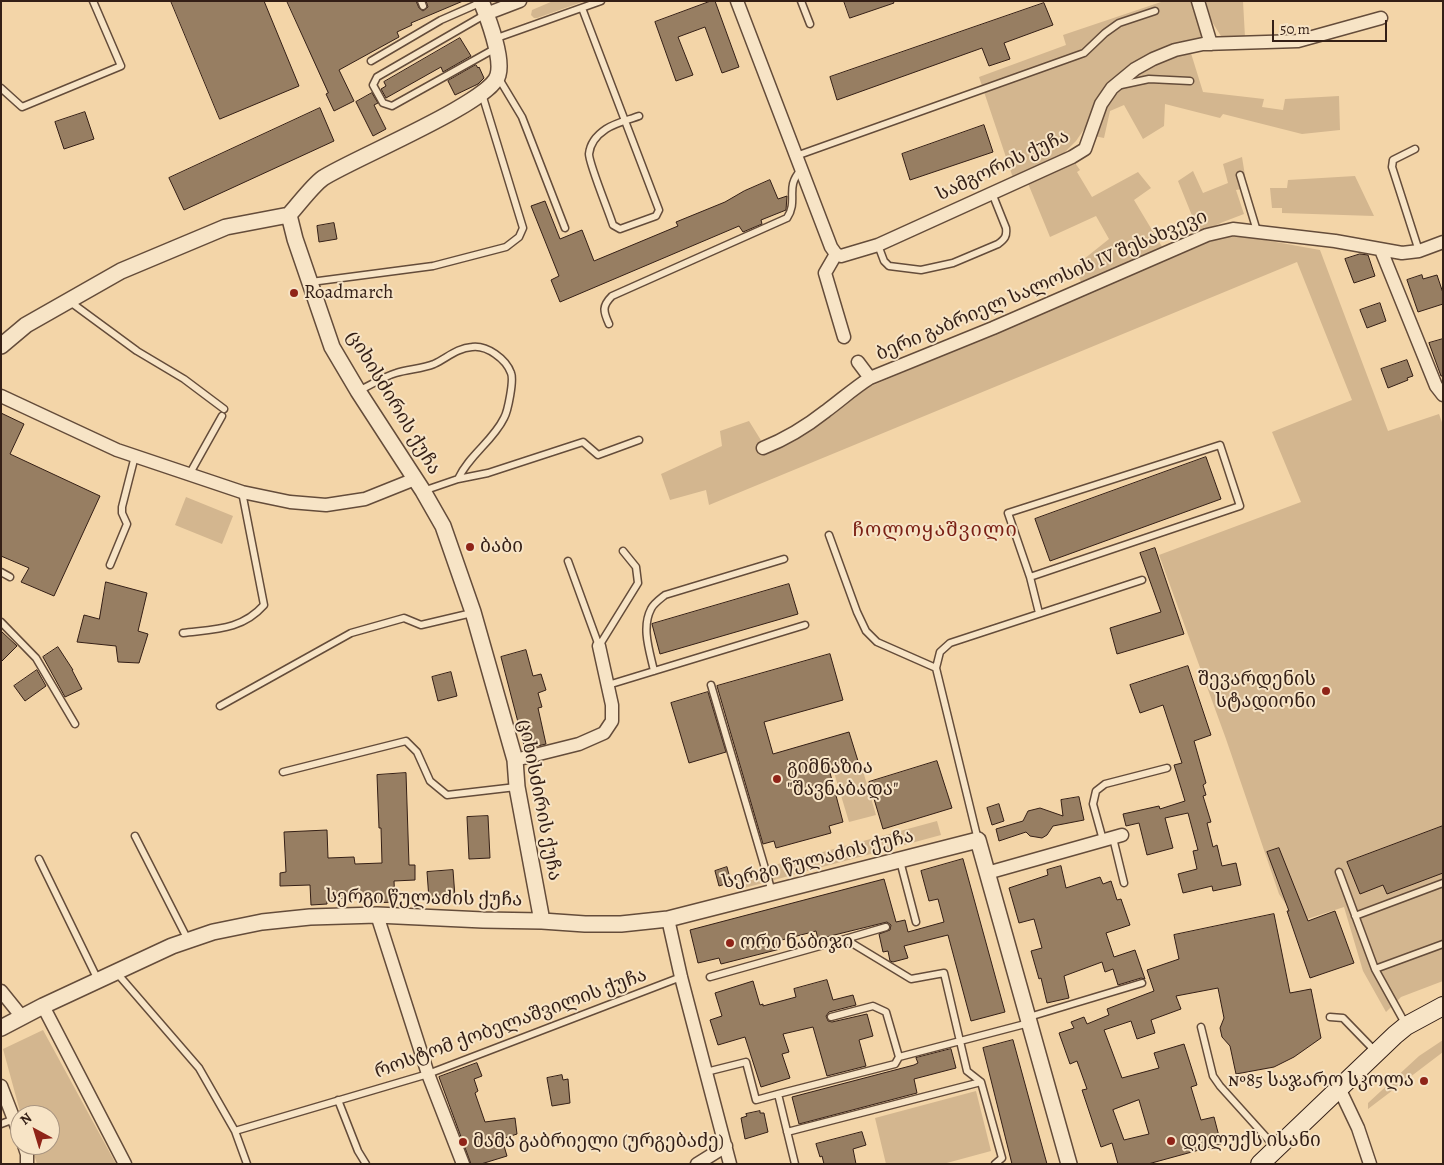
<!DOCTYPE html>
<meta charset="utf-8">
<style>
body{margin:0}
#map{position:relative;width:1444px;height:1165px;overflow:hidden;background:#f3d5a8;font-family:Alegreya,serif}
canvas{display:block}
.frame{position:absolute;inset:0;border:2px solid #341f16;pointer-events:none}
.north{position:absolute;left:10px;top:1105px;width:50px;height:50px;box-sizing:border-box;background:#f7e4c6;border:1px solid #a99580;border-radius:50%;rotate:321deg;font-size:14px;font-weight:700;line-height:20px;text-align:center;color:#341f16}
.north::after{content:'';display:block;margin:auto;width:18px;height:22px;background:#8f2418;clip-path:polygon(50% 0,100% 100%,50% 72%,0 100%)}
.scale{position:absolute;left:1272px;top:20px;width:115px;height:22px;box-sizing:border-box;border:2px solid #341f16;border-top:0;padding-left:6px;font-size:15px;line-height:18px;white-space:nowrap;color:#341f16;-webkit-text-stroke:4px #f7e4c6;paint-order:stroke}
</style>
<div id="map">
<canvas width="1444" height="1165"></canvas>
<div class="frame"></div>
<div class="north">N</div>
<div class="scale">50 m</div>
</div>
<script>
const context = document.querySelector('canvas').getContext('2d');
context.lineJoin = 'round';
function fillPath(path, color) { context.fillStyle = color; context.fill(path, 'evenodd'); }
function stroke(path, color, width, dash) { context.strokeStyle = color; context.lineWidth = width; context.lineCap = dash ? 'butt' : 'round'; context.setLineDash(dash || []); context.stroke(path); }
function label(font, color, halo, rows, align = 'center') {
  context.font = font + ' Alegreya,"Noto Serif Georgian",serif'; context.lineWidth = 4; context.setLineDash([]); context.textBaseline = 'middle'; context.strokeStyle = halo; context.fillStyle = color; for (const [text, x, y, turn = 0] of rows) {
    context.save(); context.translate(x, y); context.rotate((+turn || 0) * Math.PI / 180); context.textAlign = isNaN(turn) ? turn : align; if (halo) context.strokeText(text, 0, 0); context.fillText(text, 0, 0); context.restore();
  }
}
fillPath(new Path2D(`
 M553,1H585L537,18H534L531,15L532,10Z
 M1164,1H1193L1203,39L1175,44L1154,51L1121,75L1076,141L1057,160L1013,178L979,77L1066,45L1063,35Z
 M1207,1H1243L1245,37L1225,39L1221,36L1207,14L1205,6Z
 M1190,50L1203,92L1264,99L1262,107L1283,110L1285,99L1339,96L1340,130L1302,134L1223,114L1220,118L1165,104L1164,126L1143,139L1124,105L1110,111L1104,138L1094,136L1104,105L1139,70Z
 M1242,157L1247,188L1236,190L1244,214L1223,222L1199,233L1178,181L1193,171L1203,193L1228,183L1223,164Z
 M1073,160L1080,170L1077,172L1092,197L1138,172L1151,188L1134,200L1164,250L1082,284L1074,267L1109,239L1096,216L1050,237L1027,181Z
 M1355,176L1374,216L1282,213V208H1272L1270,188H1287L1288,180Z
 M1237,235L1320,250L1388,431L1439,414L1443,425V981L1401,997L1386,1012L1363,971L1344,907L1298,922L1279,894L1226,739L1159,555L1301,502L1272,432L1352,400L1297,262L709,505L706,490L670,500L661,474L722,446L720,431L749,421L767,450L790,443L834,414L869,387L1219,238Z
 M186,497L233,516L222,544L175,525Z
 M860,761L876,815L849,822L833,769Z
 M937,821L941,835L737,890L734,876Z
 M43,1030L116,1164H37L31,1145H50V1115H21L3,1049Z
 M1443,1040V1052L1368,1109V1103L1419,1056Z
 M976,1091L991,1151L943,1164H886L875,1118Z`), '#d3b68f');
const building = new Path2D(`
 M171,1H264L299,86L220,119Z
 M287,1H416L419,8L423,11L428,7L426,1H463L411,23L412,25L397,32L399,37L339,70L354,101L334,111L326,94L328,93Z
 M711,1H715L739,67L722,73L705,27L678,37L693,75L676,81L655,22Z
 M844,1H893L894,3L850,18Z
 M1044,3L1053,25L1004,43L1010,59L989,66L982,48L837,100L830,77Z
 M460,38L471,56L443,72L441,67L386,98L381,89L386,86L384,82Z
 M476,65L478,68L479,67L484,78L478,84L455,95L448,81Z
 M372,93L378,103L374,105L386,129L373,136L356,102Z
 M320,108L334,141L184,210L169,178Z
 M85,112L94,139L64,149L55,122Z
 M984,125L993,152L910,180L902,154Z
 M770,180L778,199L787,196L786,210L761,220L762,224L743,232L739,226L560,302L551,280L559,276L531,206L545,201L560,239L582,230L594,261L678,226L676,222L725,202L744,191Z
 M334,223L337,239L319,242L317,226Z
 M1360,254L1368,255L1375,276L1354,283L1345,259Z
 M1422,275L1423,279L1437,275L1443,293V304L1418,312L1407,280Z
 M1380,303L1386,321L1367,328L1360,310Z
 M1443,339V376H1441L1429,343Z
 M1407,360L1413,376L1407,378L1408,380L1388,388L1381,369Z
 M1,413L24,424L10,454L100,496L54,596L21,582L29,568L1,556Z
 M1206,457L1221,499L1050,561L1035,519Z
 M1155,548L1184,634L1117,654L1110,628L1161,612L1140,553Z
 M106,582L147,593L138,631L148,634L139,663L118,662L116,646L77,642L84,615L99,619Z
 M789,584L798,614L660,654L652,624Z
 M1,631L17,646L1,662Z
 M58,647L73,670H72L82,689L65,697L43,657Z
 M526,650L533,676L541,674L546,690L538,693L542,707L538,708L546,744L525,749L501,657Z
 M830,654L843,700L764,722L773,754L849,732L858,761L829,769L843,822L829,826L831,833L776,848L774,841L763,844L717,686Z
 M1188,666L1211,735L1194,741L1206,783L1203,785L1206,795L1203,796L1211,822L1207,823L1213,847L1217,845L1222,866L1236,863L1241,885L1213,891L1212,886L1183,893L1178,874L1197,869L1193,851L1198,850L1188,813L1165,818L1173,848L1147,855L1139,823L1126,826L1123,814L1159,806L1160,809L1185,801L1174,765L1182,763L1163,705L1140,713L1130,685Z
 M37,670L46,686L25,701L14,686Z
 M451,672L457,696L438,701L432,677Z
 M708,692L726,752L689,763L671,703Z
 M937,761L952,808L883,829L869,782Z
 M406,773L409,865H415V880L394,881L395,902L371,903L370,898L327,899V904L311,905L310,885L280,886V873L286,872L284,832L327,830L328,858L354,857L355,864L382,863L381,828H379L377,775Z
 M1079,797L1084,820L1053,826L1047,835L1042,838L1030,836L1026,832L999,841L996,829L1023,821L1028,811L1040,808L1063,816L1061,800Z
 M999,804L1004,821L992,825L987,808Z
 M488,816L490,858L469,859L467,817Z
 M1443,826V873L1387,894L1383,885L1360,894L1347,862Z
 M1279,848L1308,921L1335,911L1354,963L1310,978L1287,911H1289L1267,852Z
 M963,859L1005,1012L971,1021L948,935L904,946L908,958L893,962L890,961L888,951L883,952L879,934L890,930L891,925L887,922L818,939L816,931L778,941L780,949L721,964L719,958L698,963L690,930L884,879L896,922L905,920L908,932L944,922L938,899L929,901L921,871Z
 M1061,866L1066,888L1100,877L1103,884L1111,881L1117,900L1121,899L1130,925L1106,933L1114,957L1135,950L1145,979L1141,978L1118,985L1113,969L1105,972L1102,962L1064,976L1069,998L1047,1003L1041,978L1039,979L1031,951L1042,948L1034,919L1019,923L1009,888L1048,875L1047,870Z
 M727,867L731,882L719,886L715,871Z
 M453,870L455,897L429,899L427,872Z
 M1274,914L1290,993L1311,989L1321,1038L1294,1057L1274,1067L1236,1074L1230,1046L1222,1037L1220,1028L1224,1018L1218,988L1176,996L1181,1009L1151,1020L1155,1033L1137,1039L1131,1021L1104,1030L1122,1078L1159,1068L1154,1053L1184,1044L1197,1085L1191,1087L1201,1120L1214,1117L1221,1144L1148,1164H1118L1112,1143L1101,1147L1082,1090L1087,1089L1077,1061L1070,1064L1059,1033L1074,1028L1071,1022L1084,1017L1087,1024L1109,1015L1107,1009L1154,991L1147,970L1179,959L1174,935ZM1139,1100L1149,1134L1124,1140L1113,1110Z
 M827,980L833,1000L853,995L856,1005L829,1012L826,1016L828,1021L832,1022L867,1014L873,1036L859,1040L866,1066L827,1076L813,1027L783,1034L789,1052L782,1054L790,1078L761,1087L745,1037L718,1045L710,1020L722,1016L715,993L753,981L760,1005L763,1004V1006L796,997L794,989Z
 M1013,1040L1037,1128L1047,1164H1012L983,1048Z
 M951,1049L956,1068L914,1079L917,1093L799,1124L792,1097L914,1065L918,1063L916,1058Z
 M477,1063L482,1076L474,1079L478,1091L475,1093L485,1122L515,1118L517,1134L502,1139L507,1156L481,1164H471L439,1077Z
 M562,1075L563,1080L568,1079L570,1103L552,1106L547,1078Z
 M760,1111V1113H764L768,1132L745,1139L741,1118L747,1116L746,1114Z
 M862,1132L866,1145L853,1149L856,1164H824L822,1156L820,1157L816,1144Z`);
fillPath(building, '#977e62');
stroke(building, '#341f16', 1);
const service = new Path2D(`
 M421,1L423,6
 M801,1L810,24
 M582,8L659,210L656,216L620,229L613,225C609,212 589,164 589,154C590,144 597,135 606,129C615,123 628,120 639,116
 M486,14L377,77L373,85L383,103L392,106L496,48
 M494,39L601,1
 M371,61L441,20L482,2
 M498,77L522,117L565,228
 M1121,85L1149,79L1190,81
 M1,88L22,107L121,66L93,1
 M1415,149L1393,160L1392,167L1419,251
 M796,156L1084,53L1105,33L1119,23L1155,11
 M1240,175L1257,231
 M878,245L884,261L889,266L921,270L953,263L998,244C1005,239 1007,236 1006,228L992,193
 M311,282L433,266L506,247L519,237L523,228L482,94
 M69,301L137,351L184,379L224,409
 M609,324C603,311 602,306 612,296L787,218C799,200 784,188 801,170
 M358,391C371,385 383,377 396,373C408,369 422,369 434,364C447,358 457,348 472,347C487,345 506,359 511,373C514,380 508,411 504,418C493,441 469,455 458,479
 M1220,445L1240,506L1030,577L1008,513Z
 M189,475L222,416
 M423,491L458,479L488,473L583,442L598,455L639,440
 M829,535L857,612L866,631L877,642L936,668
 M568,561L599,646
 M110,565L127,524L122,513V507L135,456
 M1,572L10,577
 M1030,577L1039,613
 M1,622L36,658L75,724
 M183,633C215,629 242,630 264,605L242,492
 M599,646L638,583L636,567L623,551
 M654,671C650,652 641,628 651,609C653,604 660,599 665,595L784,559
 M608,685L805,625
 M711,685L772,892
 M220,706L351,633L404,618L421,625L472,613
 M283,772L406,741L417,752L430,781L447,795L516,787
 M135,836L188,940
 M1113,838L1124,883
 M978,840L936,668L940,652L950,643L1142,580
 M1103,840L1093,804L1096,791L1105,784L1167,768
 M39,859L98,980
 M900,861L916,922
 M1339,872L1375,969
 M1355,916L1443,883
 M845,939L886,927
 M116,972L199,1068L235,1131L247,1164
 M710,977L845,939L911,979L944,973L967,1071L981,1082L1002,1158L995,1164
 M831,1017L873,1006L886,1012L899,1057L1029,1023
 M1029,1017L1142,983
 M1330,1017L1343,1018L1375,1051
 M1406,1025L1375,969L1443,944
 M1201,1027L1213,1076L1220,1086L1275,1147
 M706,1072L746,1062L756,1100L778,1094L795,1164
 M778,1094L895,1064L899,1057
 M338,1100L358,1151L366,1164
 M1,1124L14,1119
 M235,1131L428,1074L681,977
 M787,1132L981,1082`);
const minor = new Path2D(`
 M737,1L831,247L836,254L841,256L878,245L1072,157L1085,149L1101,104L1112,88L1135,69L1153,59L1175,50L1203,44L1298,41L1381,18
 M1198,1L1211,44
 M486,14L520,1
 M1381,250L1436,386L1443,395
 M836,254L825,273L844,337
 M858,362L870,378
 M1,396L117,450L242,492L290,502L326,505L365,499L415,479
 M763,448C786,439 807,426 826,411C841,400 854,388 870,378L993,328L1207,235L1233,229L1335,241L1402,253L1419,251L1443,242
 M515,760L579,744L604,733L612,721V705L599,646
 M987,873L1122,835
 M377,915L428,1074L463,1164
 M668,919L681,977L730,1164
 M1,991L22,1017
 M43,1006L125,1164
 M1,1086L20,1135
 M1339,1088L1358,1128L1370,1164
 M24,1145L27,1154V1164
 M697,1164L726,1146`);
const tertiary = new Path2D(`
 M289,215L295,239L332,347L358,391L423,491L443,526L473,612L515,760L517,787L542,921
 M289,215C299,204 312,186 323,178C352,159 492,102 498,75C503,58 488,18 481,1
 M1,346L26,325L121,271L226,227L289,215
 M1,1028L43,1006L172,946L213,932L262,922L310,917L377,915L483,920L542,921L585,924H621L668,919L978,840L1069,1164`);
const secondary = new Path2D(`
 M1260,1164L1395,1035L1406,1026L1443,1006`);
stroke(service, '#644c3a', 9);
stroke(minor, '#644c3a', 15);
stroke(tertiary, '#644c3a', 18);
stroke(secondary, '#341f16', 20);
stroke(service, '#f7e4c6', 6);
stroke(minor, '#f7e4c6', 12);
stroke(tertiary, '#f7e4c6', 15);
stroke(secondary, '#f7e4c6', 18);
for (const [x, y, r, color] of [
 [294,293,5,"#8f2418"],
 [470,547,5,"#8f2418"],
 [1326,691,5,"#8f2418"],
 [777,779,5,"#8f2418"],
 [730,943,5,"#8f2418"],
 [1424,1081,5,"#8f2418"],
 [1171,1141,5,"#8f2418"],
 [463,1142,5,"#8f2418"]
]) { const dot = new Path2D(); dot.arc(x, y, r, 0, 2 * Math.PI); context.fillStyle = color; context.fill(dot); stroke(dot, '#f7e4c6', 2); }
label('19px', '#341f16', '#f7e4c6', [
 ["სამგორის ქუჩა",1003,166,-25],
 ["ბერი გაბრიელ სალოსის IV შესახვევი",1042,286,-23],
 ["ციხისძირის ქუჩა",393,403,59],
 ["ციხისძირის ქუჩა",539,800,79],
 ["სერგი წულაძის ქუჩა",818,860,-14],
 ["სერგი წულაძის ქუჩა",424,899,1],
 ["როსტომ ქობელაშვილის ქუჩა",511,1024,-20]
]);
label('19px', '#341f16', '#f7e4c6', [
 ["Roadmarch",304,293],
 ["ბაბი",480,547],
 ["შევარდენის",1316,680,"right"],
 ["სტადიონი",1316,702,"right"],
 ["გიმნაზია",787,768],
 ["\"შავნაბადა\"",787,790],
 ["ორი ნაბიჯი",740,943],
 ["№85 საჯარო სკოლა",1414,1081,"right"],
 ["დელუქს ისანი",1181,1141],
 ["მამა გაბრიელი (ურგებაძე)",473,1142]
], 'left');
context.letterSpacing = '1px';
label('20px', '#7a1f14', '#f7e4c6', [
 ["ჩოლოყაშვილი",935,531]
]);
context.letterSpacing = '0px';
</script>
